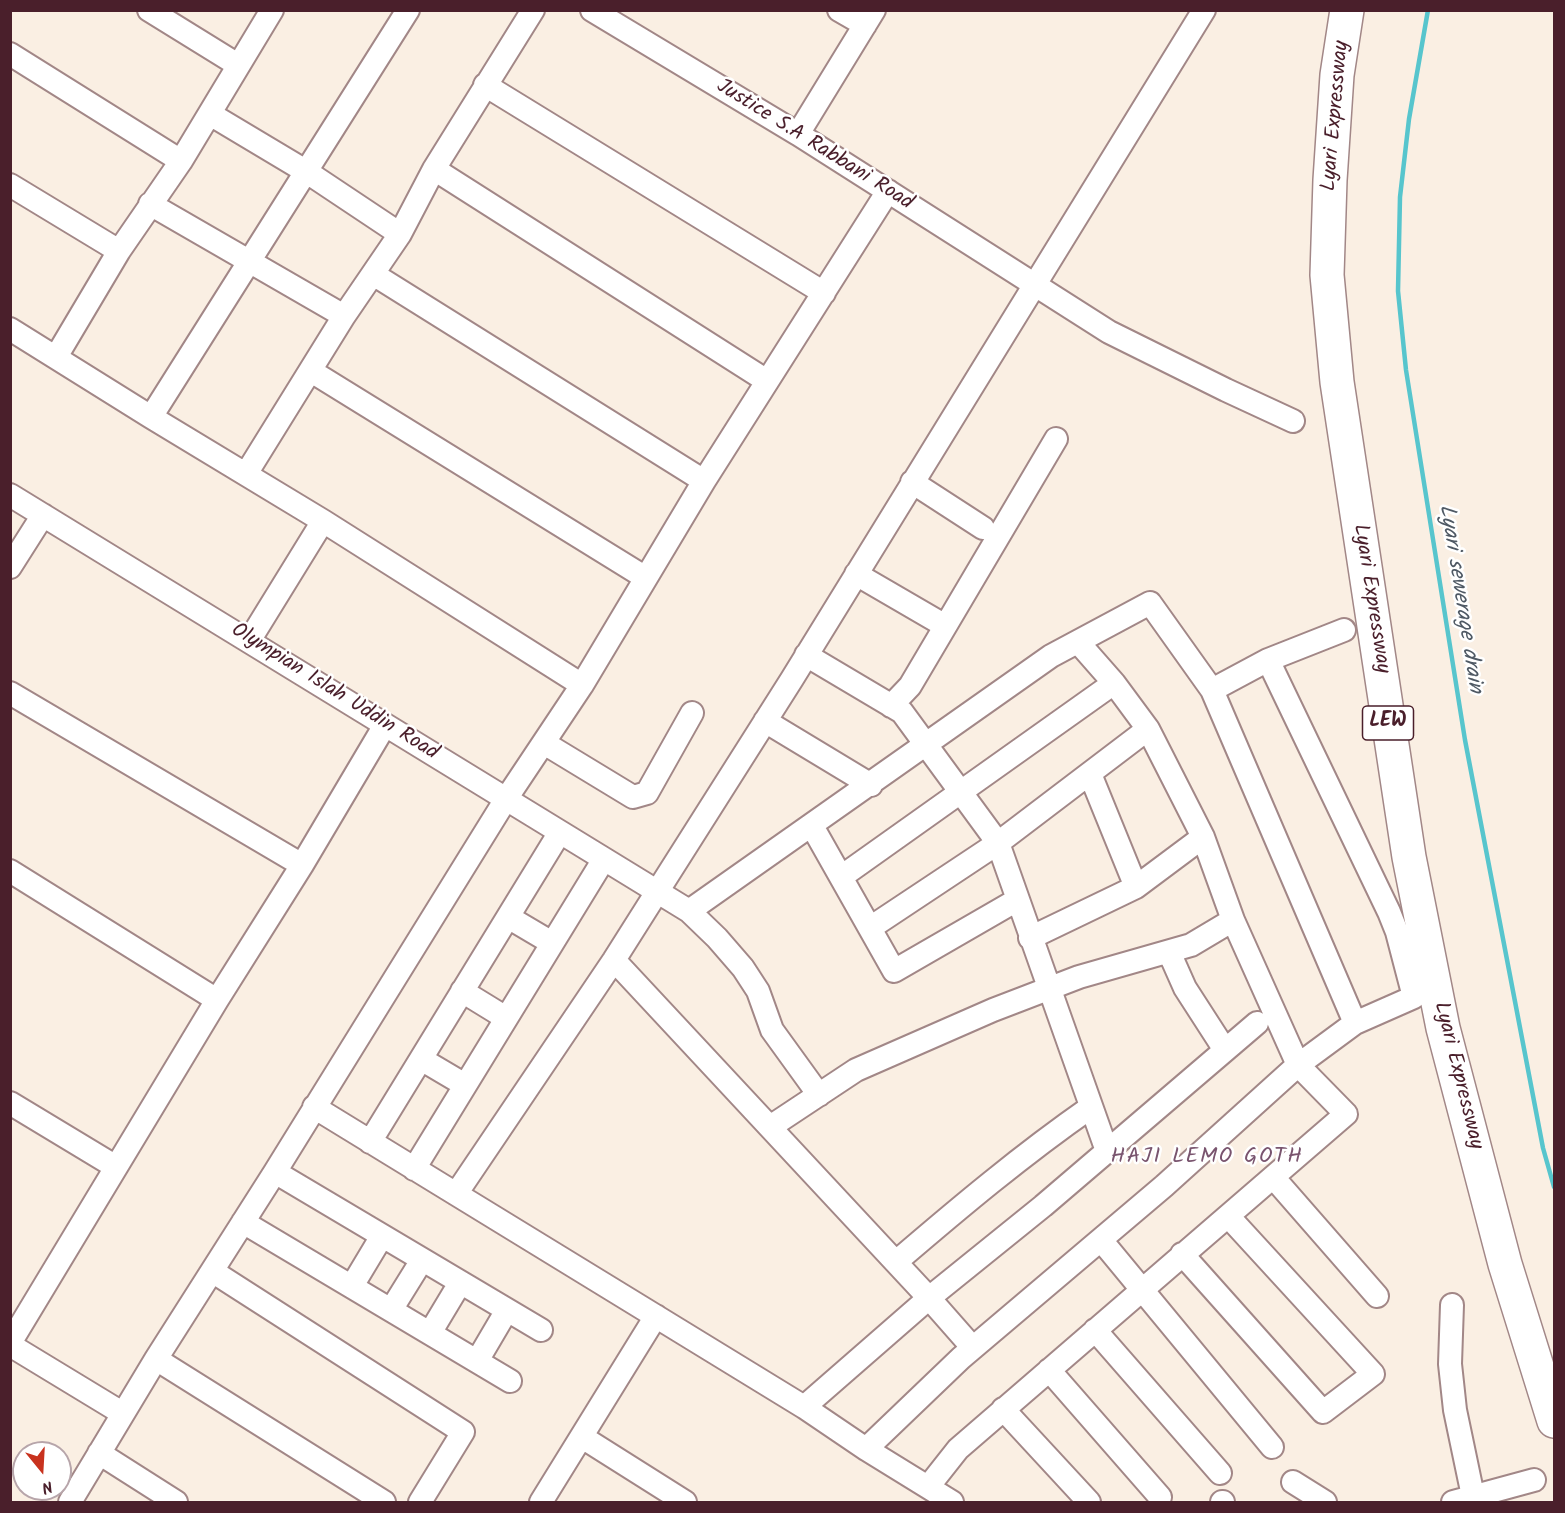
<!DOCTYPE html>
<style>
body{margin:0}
#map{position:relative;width:1565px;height:1513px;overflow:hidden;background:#faefe3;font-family:Kalam,sans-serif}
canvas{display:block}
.frame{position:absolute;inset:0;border:12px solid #4a1f2b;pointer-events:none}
.north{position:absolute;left:12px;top:1441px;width:60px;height:60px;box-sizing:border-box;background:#fff;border:2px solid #b7a5aa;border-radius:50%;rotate:162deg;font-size:16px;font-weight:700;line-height:24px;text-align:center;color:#4a1f2b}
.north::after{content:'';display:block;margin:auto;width:21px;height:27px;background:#c8321e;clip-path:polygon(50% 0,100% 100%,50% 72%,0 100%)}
</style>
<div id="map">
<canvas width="1565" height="1513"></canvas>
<div class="frame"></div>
<div class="north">N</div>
</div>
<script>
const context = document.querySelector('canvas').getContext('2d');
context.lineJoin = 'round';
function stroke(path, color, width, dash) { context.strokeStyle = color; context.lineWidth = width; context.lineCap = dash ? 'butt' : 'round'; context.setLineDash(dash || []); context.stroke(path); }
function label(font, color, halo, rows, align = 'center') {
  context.font = font + ' Kalam,sans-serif'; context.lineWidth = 5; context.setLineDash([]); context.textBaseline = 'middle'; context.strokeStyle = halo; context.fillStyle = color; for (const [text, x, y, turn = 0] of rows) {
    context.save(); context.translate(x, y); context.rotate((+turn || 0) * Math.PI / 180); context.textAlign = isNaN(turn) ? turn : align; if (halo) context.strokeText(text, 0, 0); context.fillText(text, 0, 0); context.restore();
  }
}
stroke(new Path2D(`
 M1428,10L1409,119L1400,197L1398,291L1406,370L1465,740L1543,1148L1554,1187`), '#57c5cd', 4.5);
const minor = new Path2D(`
 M149,10L238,65
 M592,10L798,134L1109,332L1226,390L1293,421
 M839,10L865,25
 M10,54L181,161
 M485,85L824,293
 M210,114L307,172L400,234
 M798,134L874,10
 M434,169L767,381
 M10,185L119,251
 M150,204L344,316
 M373,274L704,481
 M10,329L151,417L323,521L582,685
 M56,357L119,251L181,161L272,10
 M311,371L646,578
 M151,417L408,10
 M246,474L344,316L400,234L434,169L533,10
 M912,482L983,528
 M10,495L689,911L1051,656L1150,603L1212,690L1355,1023
 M10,567L43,515
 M856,574L942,624
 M249,641L323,521
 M806,655L902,712L998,843L1107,1151
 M1268,660L1344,630
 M10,693L302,865
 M891,706L910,686L1056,439
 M765,721L871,785
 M544,743L633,797L647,793L692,713
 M1090,774L1136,887
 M812,826L894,971L1017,900
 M10,871L217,1000
 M841,877L1114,683
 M689,911L717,938L743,968L758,991L772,1030L819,1095
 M508,917L552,943
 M870,928L998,843L1148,729
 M1030,938L1136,887L1203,837
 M1169,952L1185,988L1225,1050
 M614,960L929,1298L973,1348
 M462,991L506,1018
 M421,1059L465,1085
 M10,1103L116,1167
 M314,1107L804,1407L866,1449L952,1502
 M770,1127L856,1070L993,1010L1079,977L1191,945L1233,920
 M370,1142L560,832
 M414,1169L604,859
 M275,1172L541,1330
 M1273,1177L1377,1296
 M456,1194L614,960L657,892L792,679L1204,10
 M243,1222L510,1381
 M1101,1240L1272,1447
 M1182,1254L1323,1412L1373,1374L1228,1216
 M896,1262C959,1208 1022,1155 1091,1107
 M212,1271L463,1432L420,1502
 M352,1286L382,1236
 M1452,1305L1450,1364L1455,1410L1473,1496
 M391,1310L422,1260
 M1095,1330L1220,1473
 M430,1333L460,1283
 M10,1343L217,1000L302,865L385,725
 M10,1345L122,1413
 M156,1359L384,1502
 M477,1361L507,1310
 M1049,1370L1160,1497
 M804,1407L929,1298L1043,1206L1257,1023
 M1003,1409L1089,1502
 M582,1437L685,1502
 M866,1449L961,1358L1164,1186L1298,1065L1355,1023L1414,997L1397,932L1389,912L1268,660L1212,690
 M99,1453L176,1502
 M1293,1482L1325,1502
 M928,1487L958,1449L1346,1114L1298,1065L1233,920L1203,837L1148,729L1114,683L1078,642
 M70,1502L156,1359L275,1172L506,799L582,685L704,481L888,191
 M541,1502L656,1316
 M1222,1502H1223
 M1453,1502L1534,1480`);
const highway = new Path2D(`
 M1347,10L1337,75L1330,180L1327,275L1337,382L1409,857L1443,1028L1505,1264L1554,1421`);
stroke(minor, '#a28787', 26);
stroke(highway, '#a28787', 36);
stroke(minor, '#fff', 22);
stroke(highway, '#fff', 33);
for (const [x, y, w] of [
 [1388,723,51]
]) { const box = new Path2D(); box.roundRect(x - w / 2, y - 17, w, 34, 4.5); context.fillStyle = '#fff'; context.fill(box); stroke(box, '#4a1f2b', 1.5); }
label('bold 20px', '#4a1f2b', null, [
 ["LEW",1388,723]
]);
label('21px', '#4a1f2b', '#fff', [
 ["Lyari Expressway",1337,116,-85],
 ["Justice S.A Rabbani Road",814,146,32],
 ["Lyari Expressway",1370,599,81],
 ["Olympian Islah Uddin Road",334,693,32],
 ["Lyari Expressway",1457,1076,76]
]);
label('italic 22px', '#4f5964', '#fff', [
 ["Lyari sewerage drain",1459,599,81]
]);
context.letterSpacing = '1.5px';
label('22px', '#79546e', '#fff', [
 ["HAJI LEMO GOTH",1207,1158]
]);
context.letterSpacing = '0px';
</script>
